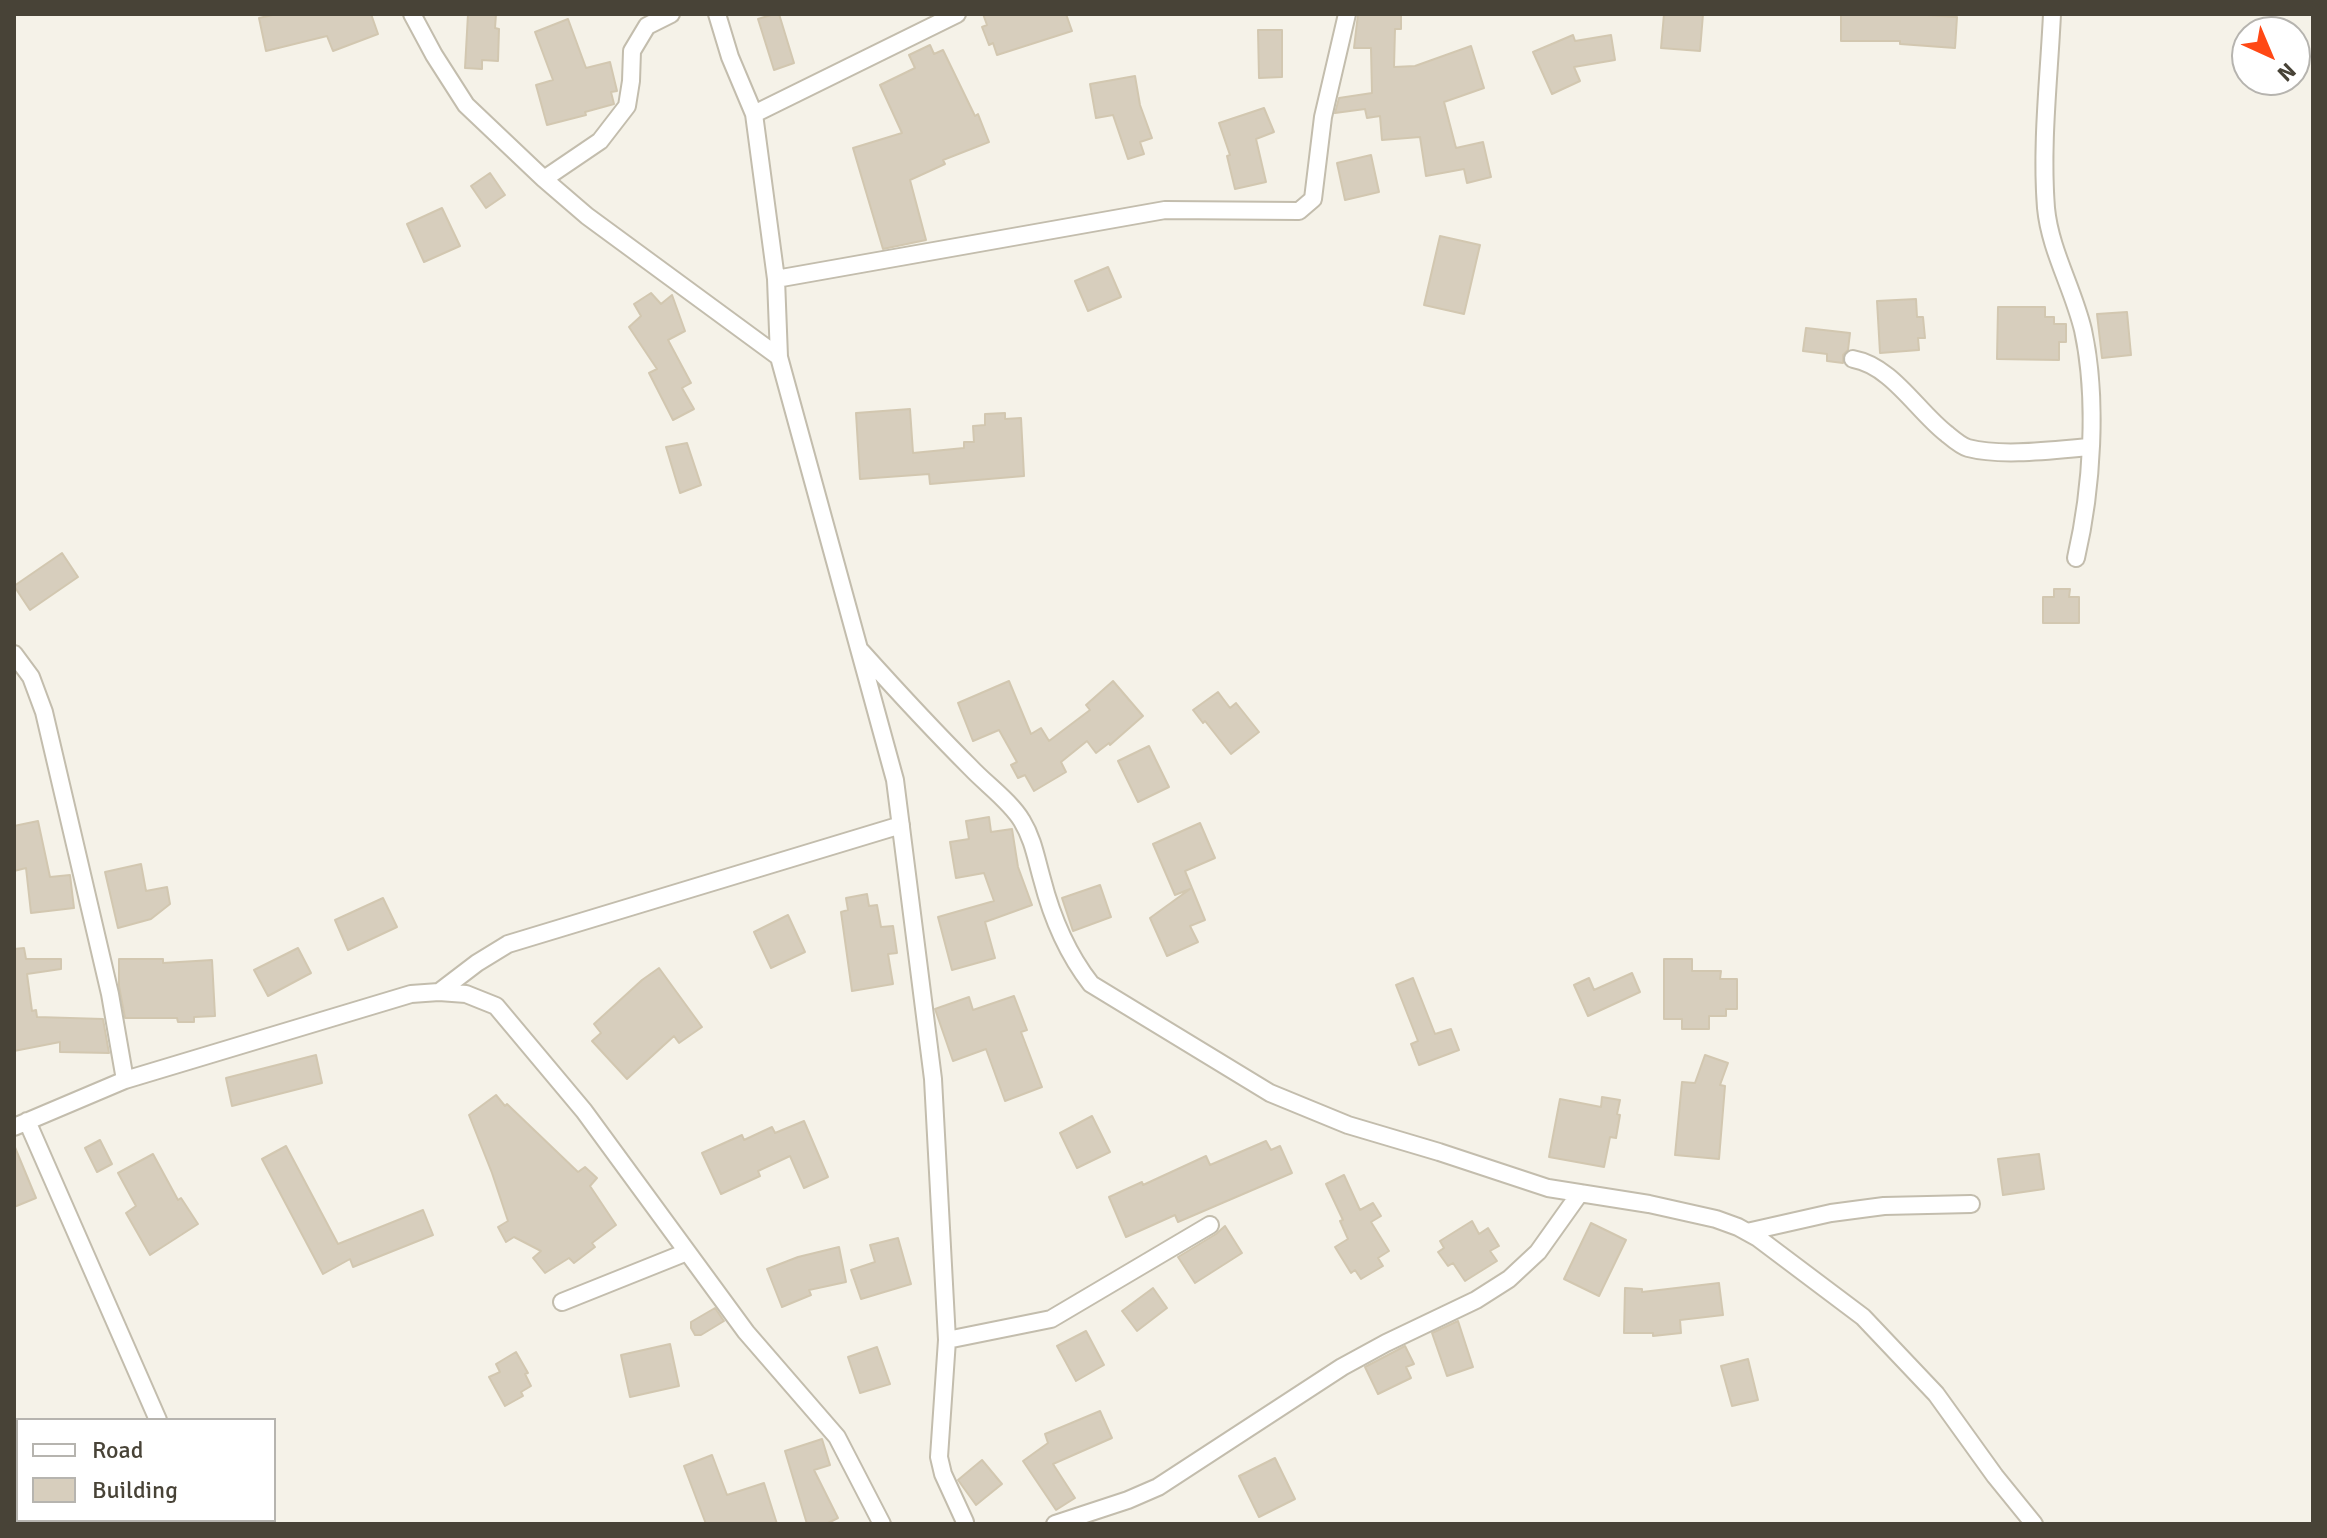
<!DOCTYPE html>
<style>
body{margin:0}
#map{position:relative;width:2327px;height:1538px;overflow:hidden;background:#f5f2e8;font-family:Signika,sans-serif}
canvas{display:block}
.frame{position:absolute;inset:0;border:16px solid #484337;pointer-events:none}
.legend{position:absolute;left:16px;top:1418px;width:260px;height:104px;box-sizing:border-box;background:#fff;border:2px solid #b6b4af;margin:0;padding:10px 14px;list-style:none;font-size:24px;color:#484337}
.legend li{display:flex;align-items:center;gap:16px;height:40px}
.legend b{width:40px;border:2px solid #b6b4af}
.north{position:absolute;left:2231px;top:16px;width:80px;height:80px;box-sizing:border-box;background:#fff;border:2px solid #b6b4af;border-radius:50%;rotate:136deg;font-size:22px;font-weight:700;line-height:32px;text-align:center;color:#484337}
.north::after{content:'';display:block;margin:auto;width:28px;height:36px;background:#ff4815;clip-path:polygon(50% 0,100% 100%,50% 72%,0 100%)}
</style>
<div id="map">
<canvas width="2327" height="1538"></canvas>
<div class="frame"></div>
<ul class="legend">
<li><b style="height:10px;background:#fff"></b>Road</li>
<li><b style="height:22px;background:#d7cebd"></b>Building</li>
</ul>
<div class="north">N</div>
</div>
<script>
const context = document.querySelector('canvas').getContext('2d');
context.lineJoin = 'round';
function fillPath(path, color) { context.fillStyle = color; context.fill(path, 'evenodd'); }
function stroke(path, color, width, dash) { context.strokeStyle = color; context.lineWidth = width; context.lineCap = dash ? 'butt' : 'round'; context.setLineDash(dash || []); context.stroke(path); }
const building = new Path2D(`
 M277,14H371L378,34L333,51L327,36L266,51L259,18Z
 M468,14H496L495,28L499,29L498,61L482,60V69L465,68Z
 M774,14H779L794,63L774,70L758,19Z
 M983,14H1066L1072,31L997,55L993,43L989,45L982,27L987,25Z
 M1358,14H1401V29H1395L1394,67L1415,66L1471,46L1484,88L1444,102L1456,148L1483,142L1491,177L1467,183L1464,169L1426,176L1420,137L1382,140L1380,116L1367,118L1365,109L1335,113L1339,98L1372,93L1371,48H1354Z
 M1664,14H1703L1700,51L1661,48Z
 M1841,14H1911L1957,17L1955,48L1900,44V41H1841Z
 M568,19L586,68L610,62L617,91L611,92L614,104L585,112L586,115L547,125L536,85L553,80L535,32Z
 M1258,30H1282V77L1259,78Z
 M1573,35L1575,41L1611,35L1615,60L1574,67L1580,81L1552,94L1533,52Z
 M930,45L934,54L943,50L975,116L978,114L989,142L943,160L945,164L910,180L926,240L883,249L853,148L902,133L880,85L915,68L909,55Z
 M1135,76L1140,105L1152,138L1140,142L1144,154L1128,159L1113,115L1096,118L1090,84Z
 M1264,108L1274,132L1256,139L1266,182L1235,189L1227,156L1230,155L1219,123Z
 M1371,155L1379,192L1345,200L1337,163Z
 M490,173L505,195L486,208L471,186Z
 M442,208L460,246L424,262L407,224Z
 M1440,236L1480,245L1464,314L1424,305Z
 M1108,267L1121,297L1088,311L1075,281Z
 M651,293L661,304L672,295L685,331L668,340L691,383L682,388L694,409L673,420L649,373L657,369L629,327L641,316L634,304Z
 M1916,299L1917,317H1923L1925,338H1918L1919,350L1880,353L1877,301Z
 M1998,307H2045V317H2054V324H2066V342H2059V360L1997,359Z
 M2127,312L2131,355L2102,358L2097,314Z
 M1806,328L1850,333L1848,350L1843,355V363L1827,361V354L1803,351Z
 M910,409L913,453L964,448V442H974L973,426L985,425V414L1005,413V419L1021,418L1024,476L930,484L929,474L860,479L856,413Z
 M687,443L701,485L680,493L666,447Z
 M62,553L78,577L30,610L14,586Z
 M2054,589H2070L2069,597H2079V623H2043V597H2054Z
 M1009,681L1031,734L1041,728L1049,741L1090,710L1086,705L1113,681L1143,716L1110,745L1109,743L1096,753L1087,741L1061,762L1066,772L1034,791L1025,775L1018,778L1011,765L1017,762L999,730L973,741L958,703Z
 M1218,692L1230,708L1236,703L1259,732L1231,754L1205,721L1203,723L1193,710Z
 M1149,746L1169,787L1138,802L1118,761Z
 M989,817L991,832L1012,829L1018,867L1032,905L985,922L995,958L952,970L938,917L994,901L984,873L956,878L950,842L969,839L966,821Z
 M38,821L50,877L70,875L74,908L31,913L26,868L14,871V826Z
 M1200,823L1215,858L1185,871L1205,920L1190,926L1198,942L1167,956L1150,918L1190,889L1175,895L1153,844Z
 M141,864L146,891L167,887L170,904L151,919L118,928L105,872Z
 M1100,885L1111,917L1073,931L1062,898Z
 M867,894L869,906L877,905L881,927L893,926L897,953L888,954L893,984L852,991L841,912L848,910L846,898Z
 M383,898L397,927L348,950L335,920Z
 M788,915L805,952L771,968L754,932Z
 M24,948L26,959H61V969L27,974L32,1011L36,1010L37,1017L103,1019L109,1053L60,1052V1042L14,1051V949Z
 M298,948L311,973L268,996L254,970Z
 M119,959H163V963L212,960L215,1016L194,1017V1022H178L177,1018H125L119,986Z
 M1664,959H1692V971H1721L1720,979H1737V1009H1726V1016H1709V1029H1682V1019H1664Z
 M659,968L702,1027L679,1043L674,1036L627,1079L592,1041L601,1033L594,1024L642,980Z
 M1632,973L1640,992L1588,1016L1574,985L1589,978L1594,990Z
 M1413,978L1435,1034L1451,1029L1459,1050L1419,1065L1411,1044L1418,1041L1396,985Z
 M1014,996L1027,1030L1021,1032L1042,1087L1005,1101L986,1049L953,1061L935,1009L969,997L973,1010Z
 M316,1055L322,1083L232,1106L226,1078Z
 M1705,1055L1728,1063L1720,1085L1725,1086L1719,1159L1675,1155L1682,1082L1695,1083Z
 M496,1095L505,1106L507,1104L578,1172L585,1167L597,1178L590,1186L616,1225L592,1243L595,1247L574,1263L569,1258L545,1273L533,1258L541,1251L514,1237L506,1242L498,1227L508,1221L492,1173L469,1115Z
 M1602,1097L1620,1100L1617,1114L1620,1115L1616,1138L1610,1137L1604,1167L1549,1157L1560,1099L1601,1107Z
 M1092,1116L1110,1152L1077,1168L1060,1133Z
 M804,1121L828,1177L804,1188L790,1156L758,1171L760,1176L721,1194L702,1153L742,1135L744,1140L772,1127L775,1133Z
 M100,1140L112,1164L97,1172L85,1148Z
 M1266,1141L1271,1150L1280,1146L1292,1173L1178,1222L1175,1215L1126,1237L1109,1197L1142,1182L1143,1185L1206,1156L1210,1165Z
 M14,1145L36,1198L14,1207Z
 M286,1146L338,1244L423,1210L433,1235L353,1267L350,1259L323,1274L262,1159Z
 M153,1154L178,1200L181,1198L198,1224L150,1255L126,1213L136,1206L118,1173Z
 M2039,1154L2044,1189L2003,1195L1998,1159Z
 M1344,1175L1360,1210L1373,1203L1381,1216L1371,1222L1389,1251L1378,1258L1383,1266L1361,1279L1355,1270L1351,1273L1335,1247L1348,1239L1340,1221L1343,1220L1326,1184Z
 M1472,1221L1479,1234L1488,1228L1499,1246L1490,1251L1497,1261L1465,1281L1453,1263L1448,1266L1438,1252L1444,1248L1440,1241Z
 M1591,1223L1626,1240L1599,1296L1564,1279Z
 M1225,1226L1242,1253L1195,1283L1178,1257L1216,1234Z
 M898,1238L911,1284L861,1299L851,1270L875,1262L870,1245Z
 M839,1247L846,1282L809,1290L811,1295L782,1307L767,1269L798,1257Z
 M1719,1283L1723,1315L1680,1320L1681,1333L1653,1336V1333H1624L1625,1288L1642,1289V1292Z
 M1153,1288L1167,1308L1137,1331L1122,1311Z
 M715,1308L724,1321L701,1335H695L691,1328V1322Z
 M1458,1321L1473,1367L1447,1376L1432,1333Z
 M1086,1331L1104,1365L1076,1381L1057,1346Z
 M670,1344L679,1386L630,1397L621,1355Z
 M1405,1346L1414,1364L1406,1367L1411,1378L1378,1394L1365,1367Z
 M877,1347L890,1384L860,1393L848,1357Z
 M516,1352L528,1373L525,1374L531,1386L521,1392L523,1396L505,1406L489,1377L500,1372L496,1364Z
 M1748,1359L1758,1400L1732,1406L1721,1366Z
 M1100,1411L1112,1438L1053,1464L1075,1498L1056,1510L1023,1461L1048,1443L1045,1434Z
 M822,1439L830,1465L814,1470L838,1518L826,1524H807L785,1451Z
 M712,1455L727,1495L764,1483L777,1524H706L684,1466Z
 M1275,1458L1295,1499L1259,1517L1239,1476Z
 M982,1460L1002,1484L976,1505L958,1480Z`);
fillPath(building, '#d7cebd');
stroke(building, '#d2c7b0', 2);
const street = new Path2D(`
 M412,14L434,55L466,105L544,179L587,216L779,357
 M717,14L730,57L754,114L776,279L779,357L895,780L933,1079L947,1340L1051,1319L1210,1225
 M2052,14C2049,78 2041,144 2046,208C2050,250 2073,288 2083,330C2098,399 2092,489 2076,558
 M754,114L957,14
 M544,179L600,141L627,106L631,81L632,51L647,26L671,14
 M776,279L1165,210L1299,211L1313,199L1323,117L1347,14
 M1853,359C1892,366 1917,411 1947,434C1953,439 1961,446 1968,448C2002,457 2054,450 2090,447
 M861,651C897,691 933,730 971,768C986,784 1011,802 1022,821C1033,839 1036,858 1042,879C1052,918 1066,952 1091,984L1270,1093L1348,1125L1439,1152L1548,1188L1649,1204L1716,1219L1738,1227L1758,1238L1863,1317L1936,1394L1995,1476L2034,1524
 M14,654L31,677L44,712L110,994L125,1080
 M439,992L477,963L508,944L901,825
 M27,1121L158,1420
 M14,1127L125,1080L411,994L439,992L466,994L496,1006L584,1111L746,1332L837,1437L882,1524
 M1747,1232L1831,1213L1884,1206L1971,1204
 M562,1302L687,1252
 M947,1340L939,1457L943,1474L965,1522
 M193,1520L194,1524
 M1055,1524L1128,1500L1158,1487L1342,1367L1386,1343L1476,1300L1509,1279L1538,1252L1580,1193`);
stroke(street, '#c3bdad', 20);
stroke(street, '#fff', 16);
</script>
